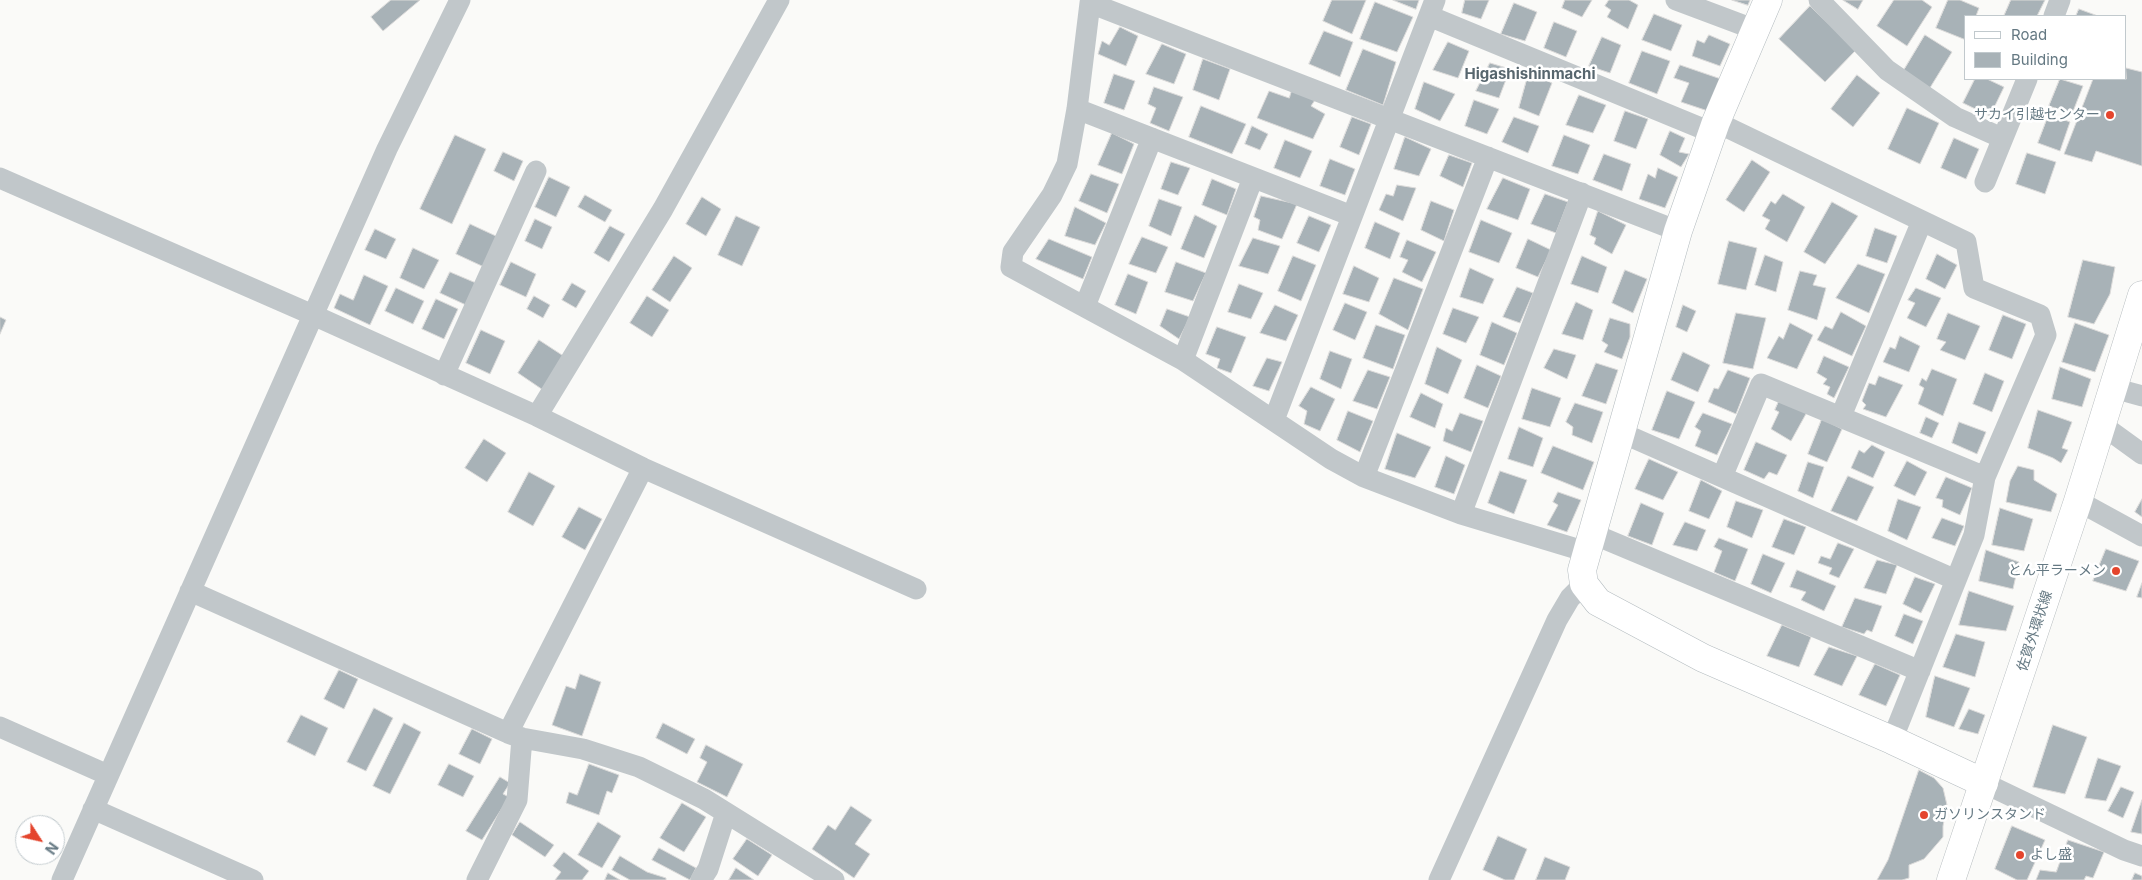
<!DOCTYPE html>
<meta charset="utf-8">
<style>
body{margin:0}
#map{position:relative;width:2142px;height:880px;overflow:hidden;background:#fafaf8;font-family:Inter,sans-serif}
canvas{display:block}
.legend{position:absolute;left:1964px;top:15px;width:162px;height:65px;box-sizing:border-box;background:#fff;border:1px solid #c1c9cd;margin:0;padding:6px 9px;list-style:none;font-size:15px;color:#657983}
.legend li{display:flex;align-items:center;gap:10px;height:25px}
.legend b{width:25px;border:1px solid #c1c9cd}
.north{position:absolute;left:15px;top:815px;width:50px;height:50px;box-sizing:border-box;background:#fff;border:1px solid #c1c9cd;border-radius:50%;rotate:125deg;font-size:14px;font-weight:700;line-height:20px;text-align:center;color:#657983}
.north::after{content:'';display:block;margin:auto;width:18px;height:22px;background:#e4452d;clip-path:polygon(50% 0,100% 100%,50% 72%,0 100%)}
</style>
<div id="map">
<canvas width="2142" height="880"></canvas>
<ul class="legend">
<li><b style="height:6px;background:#fff"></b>Road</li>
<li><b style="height:14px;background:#a8b2b7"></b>Building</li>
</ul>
<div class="north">N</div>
</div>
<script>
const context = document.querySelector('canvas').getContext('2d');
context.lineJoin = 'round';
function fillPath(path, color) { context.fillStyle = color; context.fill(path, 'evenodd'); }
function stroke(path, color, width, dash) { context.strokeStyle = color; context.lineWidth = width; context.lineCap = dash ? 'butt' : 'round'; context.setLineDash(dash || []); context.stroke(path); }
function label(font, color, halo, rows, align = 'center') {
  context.font = font + ' Inter,"Noto Sans JP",sans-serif'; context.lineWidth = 5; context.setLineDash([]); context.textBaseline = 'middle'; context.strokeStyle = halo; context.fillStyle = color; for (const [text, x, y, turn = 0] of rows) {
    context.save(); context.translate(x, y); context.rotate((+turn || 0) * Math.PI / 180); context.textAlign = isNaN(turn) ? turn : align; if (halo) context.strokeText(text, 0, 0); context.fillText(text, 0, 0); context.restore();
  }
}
const building = new Path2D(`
 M391,0H420L383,31L371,17Z
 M1332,0H1366L1352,34L1323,21Z
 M1393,0H1419L1416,9Z
 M1465,0H1489L1481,19L1462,13Z
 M1565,0H1592L1582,17L1562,8Z
 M1609,0H1629L1638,5L1628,29L1607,17L1611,10L1605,6Z
 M1732,0H1750L1748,5Z
 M1843,0H1863L1858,9Z
 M1894,0H1922L1932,7L1907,46L1877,26Z
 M1948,0H1960L1979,8L1976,16H1966V40L1936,28Z
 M2011,0H2045L2037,16H2004Z
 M1375,2L1413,17L1397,52L1360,39Z
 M1514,3L1537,12L1525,41L1501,34Z
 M1810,6L1856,50L1825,82L1779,39Z
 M2079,9L2098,16H2076Z
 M1654,14L1682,25L1671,51L1642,40Z
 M1554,22L1577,31L1566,57L1544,48Z
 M1120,27L1138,36L1126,66L1098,54L1102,41L1109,45Z
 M1324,31L1353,42L1340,77L1309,64Z
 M1709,35L1730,44L1720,66L1692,56L1697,40L1704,43Z
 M1925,35L1952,52L1928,91L1901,75Z
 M1602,37L1621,45L1610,73L1589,66Z
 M1448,42L1469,51L1458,78L1433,70Z
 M1162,44L1186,54L1174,84L1146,74Z
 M1363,49L1396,62L1383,105L1346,90Z
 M1642,51L1670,61L1657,94L1629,83Z
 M1203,59L1230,69L1219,100L1193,90Z
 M1490,63L1510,69L1499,98L1476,91Z
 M1680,65L1721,79L1708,111L1681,102L1689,83L1674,78Z
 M2126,68L2142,72V166L2096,151L2092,162L2064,154L2093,79H2126Z
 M1529,72L1552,83L1539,116L1519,108Z
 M1114,74L1135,81L1124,110L1104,103Z
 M1857,75L1880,93L1853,127L1831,109Z
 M1975,79H1987L2004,87L1990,116L1963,103Z
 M2060,79L2083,86L2072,114L2049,106Z
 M1424,82L1455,94L1440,121L1415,109Z
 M1154,87L1183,97L1169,131L1150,123L1156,108L1148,104Z
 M1292,90L1315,100L1311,106L1325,114L1313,139L1257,118L1269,91L1289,98Z
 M1579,95L1606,105L1593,133L1566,125Z
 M1474,100L1499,109L1487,134L1465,126Z
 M1201,106L1246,124L1232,154L1189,137Z
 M1907,108L1939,123L1920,164L1888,149Z
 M1625,111L1648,119L1636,149L1614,141Z
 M2049,114L2070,122L2060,151L2038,143Z
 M1352,117L1371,124L1359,155L1340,147Z
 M1514,117L1539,126L1528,153L1502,142Z
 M1252,126L1268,134L1260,150L1245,144Z
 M1670,131L1685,138L1679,152L1689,154L1681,167L1660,155Z
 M1112,133L1134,144L1122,174L1098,165Z
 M455,135L486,149L452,224L420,209Z
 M1564,135L1590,145L1578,174L1552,166Z
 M1405,137L1431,149L1419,176L1394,169Z
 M1954,138L1979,149L1966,179L1941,168Z
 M1285,140L1312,151L1300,178L1274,168Z
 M503,152L523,161L514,181L494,171Z
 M2027,153L2056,162L2045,194L2016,184Z
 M1604,154L1631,164L1622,191L1593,180Z
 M1449,155L1472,163L1463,187L1440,176Z
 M1330,159L1355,169L1345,195L1320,186Z
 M1752,160L1770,172L1744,212L1726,200Z
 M1171,162L1190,168L1178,195L1161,189Z
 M1658,168L1678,177L1665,208L1639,199L1648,174L1655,178Z
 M1091,174L1119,184L1107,213L1079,201Z
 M549,177L570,187L556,217L535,207Z
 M1503,178L1530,189L1518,220L1487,209Z
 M1212,179L1236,189L1227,215L1202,205Z
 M1397,185L1416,188L1403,221L1379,210L1386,194L1393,196Z
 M1545,194L1568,202L1556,233L1531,224Z
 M1783,194L1805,207L1787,242L1765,229L1770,220L1762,216L1771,201L1775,204Z
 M585,195L612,210L605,222L578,207Z
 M1261,196L1297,204L1282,239L1258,230L1260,220L1254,217Z
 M702,197L721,209L706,236L686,224Z
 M1159,199L1182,207L1171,236L1149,226Z
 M1431,201L1454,210L1444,241L1421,230Z
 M1832,202L1858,216L1825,264L1804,252Z
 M1075,207L1106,223L1095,245L1065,236Z
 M1598,211L1626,225L1612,254L1594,244L1596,238L1590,235Z
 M1195,215L1217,226L1204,258L1181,249Z
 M736,216L760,227L742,266L718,255Z
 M1309,216L1331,225L1319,252L1297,243Z
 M535,219L552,227L542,249L525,241Z
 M1481,220L1512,233L1499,263L1469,252Z
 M1375,222L1400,233L1390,259L1365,248Z
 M470,224L498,237L484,267L456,254Z
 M610,226L625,234L609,262L594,253Z
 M1875,228L1897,236L1887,263L1866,256Z
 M375,229L396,239L386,259L365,250Z
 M1142,237L1168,247L1156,273L1129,264Z
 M1253,238L1280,246L1268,274L1239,266Z
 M1049,239L1092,257L1083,279L1036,259Z
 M1528,239L1551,250L1538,277L1516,268Z
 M1407,240L1436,252L1422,282L1402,272L1408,260L1400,257Z
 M1729,241L1757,248L1746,290L1718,284Z
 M413,248L439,260L424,289L400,278Z
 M1937,254L1957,265L1945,289L1926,279Z
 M1765,255L1783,262L1776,292L1755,285Z
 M674,256L692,268L670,302L652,290Z
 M1293,256L1316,265L1301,301L1278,291Z
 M1582,256L1607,267L1598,293L1571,284Z
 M2083,260L2115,267L2110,294L2094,324L2068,317Z
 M511,262L536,274L526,297L500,285Z
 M1176,262L1206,273L1193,301L1165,292Z
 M1858,264L1885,274L1869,313L1836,298Z
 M1354,266L1379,278L1369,302L1343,294Z
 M1470,268L1494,279L1483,304L1460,297Z
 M1625,270L1647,279L1633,313L1612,303Z
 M1800,271L1817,275L1813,285L1826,288L1817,320L1788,310Z
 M450,272L476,283L466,305L440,293Z
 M1128,274L1148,282L1136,314L1115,305Z
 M364,275L388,286L370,325L334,308L340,294L353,300Z
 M1394,278L1423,289L1408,330L1379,314Z
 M572,283L586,291L576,308L562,300Z
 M1239,284L1263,293L1251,319L1228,312Z
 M1517,287L1533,293L1520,323L1503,317Z
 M396,288L424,301L413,324L385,311Z
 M1916,288L1941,298L1926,327L1907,318L1915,303L1908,300Z
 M534,296L550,305L543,318L527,309Z
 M647,296L669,310L652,337L630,323Z
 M436,299L458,309L444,339L422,329Z
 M1576,302L1593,310L1583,340L1562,334Z
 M1345,303L1367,312L1355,340L1333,330Z
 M1275,305L1298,315L1286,341L1260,333Z
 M1683,305L1696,311L1687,332L1676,327Z
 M1453,308L1479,317L1466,343L1443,334Z
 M1167,309L1190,317L1179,339L1160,326Z
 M1841,312L1866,326L1852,356L1817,340L1825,326L1832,329Z
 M1736,313L1766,318L1753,369L1723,363Z
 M1948,313L1980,326L1965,360L1940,350L1946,342L1937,339Z
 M2003,315L2026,324L2012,359L1989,350Z
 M0,317L6,320L0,334Z
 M1610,318L1630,324V337L1622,359L1604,352L1608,345L1602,341Z
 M1492,322L1517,333L1504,365L1480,355Z
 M1790,323L1813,335L1797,369L1767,358L1779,336L1783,339Z
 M2075,323L2109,335L2095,372L2062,362Z
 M1376,325L1405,335L1393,369L1363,358Z
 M1217,327L1246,337L1231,373L1217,368L1220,359L1206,354Z
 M481,330L505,341L490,374L466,363Z
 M1900,336L1920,346L1909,372L1883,362L1890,347L1895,349Z
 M539,340L565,357L543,390L518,373Z
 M1437,347L1462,360L1448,394L1425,384Z
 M1554,349L1576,355L1567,379L1544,368Z
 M1330,351L1352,359L1341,389L1320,379Z
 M1683,352L1710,365L1698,392L1671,380Z
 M1824,356L1849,367L1834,398L1827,394L1830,387L1823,384L1827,379L1817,373Z
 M1267,358L1282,362L1269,391L1253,386Z
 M1596,363L1618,370L1606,404L1582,396Z
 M1477,365L1501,376L1488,408L1464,398Z
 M2060,367L2091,379L2082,407L2052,399Z
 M1932,369L1957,379L1943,416L1918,404L1924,388L1919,385L1922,378L1926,381Z
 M1368,370L1390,377L1377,409L1353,401Z
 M1728,370L1750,378L1736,414L1708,402L1714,388L1718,389Z
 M1985,373L2004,381L1992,412L1973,404Z
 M1879,376L1903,385L1886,417L1863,409L1866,405L1862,401L1869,383L1875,385Z
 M1311,387L1335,399L1320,431L1304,424L1307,411L1299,406Z
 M1532,388L1561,398L1550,427L1522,419Z
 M1667,391L1695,402L1679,439L1652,430Z
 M1421,393L1443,404L1435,428L1410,417Z
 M1779,401L1807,412L1791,441L1771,429L1779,412L1775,410Z
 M1575,403L1603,412L1592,443L1572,435L1573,427L1566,422Z
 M2038,410L2072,422L2062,448L2068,450L2061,463L2053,458L2028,448Z
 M1348,411L1373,421L1360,452L1337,440Z
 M1460,413L1483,421L1471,452L1443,441L1446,428L1452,431Z
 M1703,413L1732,424L1717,455L1695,446L1701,431L1695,427Z
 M1926,417L1939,423L1932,438L1920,433Z
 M1822,419L1842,429L1827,462L1808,454Z
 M1959,422L1986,432L1977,454L1952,443Z
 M1519,427L1543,438L1533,467L1508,459Z
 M1397,433L1431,447L1415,478L1385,469Z
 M484,439L506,453L487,482L465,468Z
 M1756,442L1787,455L1777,475L1769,472L1764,479L1744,470Z
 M1872,445L1885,452L1873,478L1851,468L1859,450L1864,453Z
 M1553,446L1594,462L1583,490L1541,473Z
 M1446,456L1465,465L1454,494L1435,487Z
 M1649,459L1678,472L1663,500L1635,489Z
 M1907,461L1927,472L1915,496L1894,486Z
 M1808,462L1824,467L1813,498L1798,491Z
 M2018,466L2034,470V480L2057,494L2051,512L2006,502L2010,481Z
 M1500,471L1527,480L1514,514L1488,503Z
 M529,472L555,486L533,526L508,512Z
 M1848,476L1874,487L1857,521L1831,511Z
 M1946,477L1972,488L1960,515L1942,507L1943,500L1936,498Z
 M1701,480L1722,491L1709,519L1689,511Z
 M1558,492L1581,500L1567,532L1547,525L1558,505L1553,502Z
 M1898,499L1921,507L1907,540L1888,531Z
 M2142,499V517L2135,512Z
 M1736,501L1763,510L1752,538L1727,527Z
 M1641,503L1664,513L1652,545L1628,536Z
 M579,507L602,519L585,550L562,537Z
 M2000,508L2033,519L2024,551L1992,545Z
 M1942,518L1964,526L1955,546L1932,538Z
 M1784,519L1806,527L1794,555L1772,547Z
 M1685,522L1706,530L1697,551L1673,545Z
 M1719,538L1748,549L1735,581L1714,572L1722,551L1714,547Z
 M1838,543L1854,549L1839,578L1829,574L1832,568L1818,563L1821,556L1830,559Z
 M2106,549L2139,561L2126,591L2093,581Z
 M1986,550L2019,562L2013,589L1979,581Z
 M1763,554L1785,563L1771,593L1751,584Z
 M1877,560L1897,565L1886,594L1864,588Z
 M1797,570L1836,586L1824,611L1801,600L1806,592L1790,587Z
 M1915,577L1935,584L1921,613L1903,604Z
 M2142,583V598L2137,597Z
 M1969,591L2014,606L2006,631L1959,625Z
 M1855,598L1882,606L1872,632L1867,630L1864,634L1842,627Z
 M1904,614L1923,621L1913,644L1895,636Z
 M1782,625L1811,637L1799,667L1767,656Z
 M1956,634L1985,642L1975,677L1943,667Z
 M1829,647L1857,656L1842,686L1814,675Z
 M1875,664L1900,675L1886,706L1859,695Z
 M339,670L358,679L344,709L324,699Z
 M580,674L601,682L582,736L552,725L566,686L575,689Z
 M1935,676L1970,688L1954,727L1926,717Z
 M374,708L393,718L366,771L347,762Z
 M1969,709L1985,715L1978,734L1959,729Z
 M301,715L328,728L315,756L287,742Z
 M404,723L421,732L390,794L373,786Z
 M663,723L695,739L687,754L656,738Z
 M2053,725L2087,737L2065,794L2033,787Z
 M472,729L492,739L480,764L459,754Z
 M706,745L743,764L727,797L697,782L707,762L700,758Z
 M2098,758L2121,766L2106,801L2085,798Z
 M449,764L474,776L463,797L438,785Z
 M589,764L619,775L612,793L607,791L599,815L566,803L569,792L577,795Z
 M1919,770L1934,778L1943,788L1947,805L1943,826V837L1924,859L1909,865V878L1902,880H1877L1888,860Z
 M500,777L510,783L503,794L509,797L482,840L466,831Z
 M2121,787L2134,792L2123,818L2108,811Z
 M2142,800V834L2131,832Z
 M682,803L706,817L684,852L660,838Z
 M851,806L872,820L855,844L870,854L854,878L812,849L828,825L835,830Z
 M520,822L554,845L545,857L512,835Z
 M598,822L621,836L602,868L578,855Z
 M2012,826L2045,840L2027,880H2017L1995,869Z
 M1498,836L1527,849L1514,880H1505L1483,870Z
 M747,839L772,855L758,876L733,859Z
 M2068,840L2104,852L2093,878L2086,876L2084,880H2036L2040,870L2056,872Z
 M659,848L696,868L690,880L652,860Z
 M564,852L589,871L582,880H555L561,872L553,866Z
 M620,856L647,872L666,878V880H630L612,870Z
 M1545,857L1570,867L1565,880H1536Z
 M736,868L754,880H729Z
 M608,873L620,880H605Z
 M2135,873L2142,876V880H2132Z`);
fillPath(building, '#a8b2b7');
stroke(building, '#dcdbda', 1);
const secondary = new Path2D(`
 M1768,0L1716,122L1678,231L1582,570L1584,584L1598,602L1703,658L1892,740L1984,783`);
const primary = new Path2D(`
 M1951,880L2078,501L2142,295`);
stroke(secondary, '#b3bbbf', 29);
stroke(primary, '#b5bbbe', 29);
stroke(new Path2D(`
 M1676,0L1756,30
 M1819,0L1887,70L1955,117L2002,138
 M1429,16L1713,133
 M2054,16L2060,0
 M1077,109L1352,216
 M1716,122L1966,242L1974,288L2040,315L2046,335L1985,477L1974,535L1892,740
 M0,178L313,315L537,416L643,468L916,589
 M1985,182L2027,79
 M1085,306L1152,138
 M1183,360L1253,178
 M444,375L536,171
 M2113,388L2142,396
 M537,416L663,209L779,0
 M1841,416L1922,221
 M1274,420L1435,0
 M2102,425L2142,454
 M1622,433L1722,477L1761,384L1985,477
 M1364,477L1488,157
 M1722,477L1956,580
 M2078,501L2142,536
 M1461,514L1582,193
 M1593,534L1920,671
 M1587,552L1461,514L1364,477L1331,459L1183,360L1011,267L1013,252L1052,195L1067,164L1077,109L1090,3L1678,231
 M190,591L508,733L522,738L583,749L639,767L704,799L834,880
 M0,727L108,775
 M508,733L643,468
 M1984,783L2124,850L2142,856
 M93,809L253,880
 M62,880L387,149L460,0
 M477,880L517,800L522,738
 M701,880L708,869L726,813
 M1439,880L1557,620L1570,598L1584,584`), '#c1c7ca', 21);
stroke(secondary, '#fff', 28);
stroke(primary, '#fff', 28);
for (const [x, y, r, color] of [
 [2110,115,5,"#e4452d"],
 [2116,571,5,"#e4452d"],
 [1924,815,5,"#e4452d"],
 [2020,855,5,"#e4452d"]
]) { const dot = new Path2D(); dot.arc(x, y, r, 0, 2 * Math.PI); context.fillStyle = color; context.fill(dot); stroke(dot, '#fff', 2); }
label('14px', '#657983', '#fff', [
 ["サカイ引越センター",2100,115],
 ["とん平ラーメン",2106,571],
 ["ガソリンスタンド",1934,815,"left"],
 ["よし盛",2030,855,"left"]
], 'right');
label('14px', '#657983', '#fff', [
 ["佐賀外環状線",2035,631,-72]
]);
label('bold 15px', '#57666e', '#fff', [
 ["Higashishinmachi",1530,74]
]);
</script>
